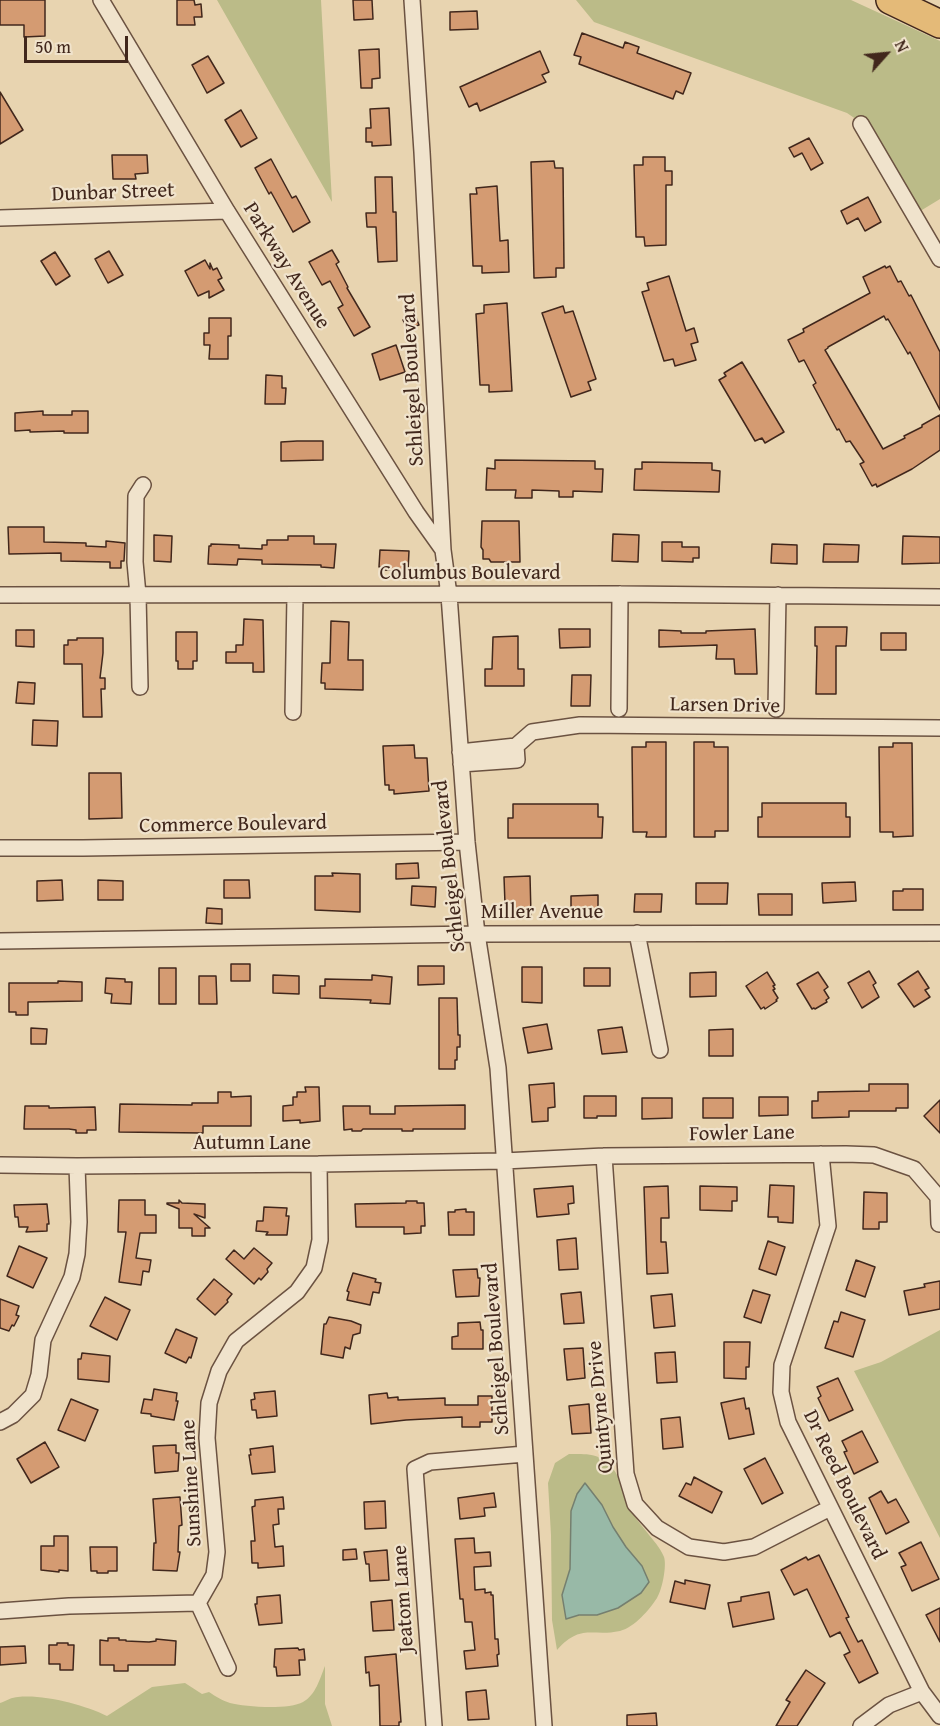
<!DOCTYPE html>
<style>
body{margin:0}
#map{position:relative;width:940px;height:1726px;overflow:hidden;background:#e8d4b0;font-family:"Gentium Book Plus",serif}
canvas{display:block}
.north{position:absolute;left:856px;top:24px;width:60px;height:60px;-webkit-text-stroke:4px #f0e3cc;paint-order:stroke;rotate:63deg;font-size:16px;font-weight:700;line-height:24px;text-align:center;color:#41271c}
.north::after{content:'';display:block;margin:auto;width:21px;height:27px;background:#41271c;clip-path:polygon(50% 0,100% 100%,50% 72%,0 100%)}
.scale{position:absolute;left:24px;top:36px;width:104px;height:27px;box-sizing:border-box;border:3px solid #41271c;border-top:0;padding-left:8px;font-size:18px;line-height:21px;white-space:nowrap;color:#41271c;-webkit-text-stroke:4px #f0e3cc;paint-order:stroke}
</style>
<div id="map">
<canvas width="940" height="1726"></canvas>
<div class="north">N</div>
<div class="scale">50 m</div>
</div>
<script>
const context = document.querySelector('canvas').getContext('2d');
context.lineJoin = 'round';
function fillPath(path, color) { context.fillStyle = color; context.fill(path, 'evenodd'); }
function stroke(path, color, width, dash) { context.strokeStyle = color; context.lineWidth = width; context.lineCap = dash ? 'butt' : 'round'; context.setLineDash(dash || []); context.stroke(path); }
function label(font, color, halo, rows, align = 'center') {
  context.font = font + ' "Gentium Book Plus",serif'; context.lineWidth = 4.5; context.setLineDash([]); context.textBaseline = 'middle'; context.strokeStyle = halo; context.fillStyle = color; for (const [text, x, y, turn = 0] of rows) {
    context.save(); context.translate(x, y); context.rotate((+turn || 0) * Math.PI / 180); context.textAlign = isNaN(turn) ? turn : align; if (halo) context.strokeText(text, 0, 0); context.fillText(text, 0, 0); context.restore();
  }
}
fillPath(new Path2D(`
 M217,0H321L332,202Z
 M576,0H851L940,41V199L917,213L866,126L847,113L594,22Z
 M940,1330V1538L854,1371L881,1362Z
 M569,1454C579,1454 591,1453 601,1458C621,1469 623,1494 632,1512C639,1525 660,1545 664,1557C667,1566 662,1590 657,1598C649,1610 635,1627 620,1631C592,1637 581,1623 557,1650L552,1620L551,1535L548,1483L555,1463Z
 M325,1666V1704L332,1726H0V1703C6,1701 12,1697 18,1697C43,1694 85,1705 107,1716L152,1687L185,1683L202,1694L209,1692C215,1696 223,1701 230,1703C245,1707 289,1710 303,1702C316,1695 320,1678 325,1666Z`), '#bb8');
const water = new Path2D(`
 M585,1483L602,1505L613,1527L626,1547L642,1566L649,1582L641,1593L618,1608L597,1615H579L566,1619L562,1595L570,1569L571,1511L577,1494Z`);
fillPath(water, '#98b9a7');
stroke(water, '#757f6f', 1.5);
const building = new Path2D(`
 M0,0H45V36L24,37V25H0Z
 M177,0H194L195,5L201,4L202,17H194L195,25H177Z
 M353,0H372L373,19L354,20Z
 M477,11L478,29L450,30V12Z
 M582,33L623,48L625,42L639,47L637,53L691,73L683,94L676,91L673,99L579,64L581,57L574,55Z
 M379,49L380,78L372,79V88H361L359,50Z
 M540,51L549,72L542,75L546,82L480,111L477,103L469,107L460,87Z
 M208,56L224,83L207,93L192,65Z
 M0,92L23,130L0,144Z
 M389,108L391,145L372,146V142H366V128H371L370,109Z
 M241,110L257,138L241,147L225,120Z
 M809,138L823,163L811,170L802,153L794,157L789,148Z
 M112,155H147L148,173L135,174L136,179H113Z
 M643,157H665V171H672V185H666V245L645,246L644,237H636L634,165H643Z
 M271,159L292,198L296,196L310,222L293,232L271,192L269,194L255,168Z
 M554,161L555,168H563L564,268H556V277L534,278L531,162Z
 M375,177H392L393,212H396L397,261L378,262L376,227H367L366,213H376Z
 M497,186L500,241L508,240L509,272L482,273V266H473L470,194H477L476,188Z
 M868,197L881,222L865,231L858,218L847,224L841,211Z
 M332,250L339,262L336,264L348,287L347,288L370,327L354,336L338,308L343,305L330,281L322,285L309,262Z
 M109,251L123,275L108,283L95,259Z
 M55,252L70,276L56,285L41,261Z
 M205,260L210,269V263L213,270L217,268L222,278L218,280L224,290L209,298V291L198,296L185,271Z
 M885,266L886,268L890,266L898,282L901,281L909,296L911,295L940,352V410L910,352L908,354L888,319L886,320L884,316L828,347V348L825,350L883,449L905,438L904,436L922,427V425L940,415V450L912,469L877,487L876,484L872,486L860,464L864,462L850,441L846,442L839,429L837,430L813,385L816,383L804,360L799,362L788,340L804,332L803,329L870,293L863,277Z
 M669,276L686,331L694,328L698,342L691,344L696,360L675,366L673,359L664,361L642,292L649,290L647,283Z
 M507,303L512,391L489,392V385H480L476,314L484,313V305Z
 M563,306L565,313L573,311L596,379L588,382L591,390L571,397L542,313Z
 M415,315L419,325L407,329L403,320Z
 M209,318H231V336H228V359H209L210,345H204V333H209Z
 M396,345L405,372L380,380L372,354Z
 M742,362L784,432L765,443L762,438L755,441L719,380L726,376L724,373Z
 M266,375L282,376V388H286L285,404H265Z
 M43,411V415H72V411H88V433H64V431L30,432V430L15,431V413Z
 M297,441H323V460L281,461V442Z
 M495,460L595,461V469H603L602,492L573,491V497H559V491L532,490V498H515L516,490H486L487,468L495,469Z
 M642,462L712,463V470L720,471L719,492L634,490L635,469H642Z
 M482,521H519L520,562H491L489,559H483V550L481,547Z
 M8,527H44V542L86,543V546L106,547V541L125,543L124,561H121V568H110V562L61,561V553L9,554Z
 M613,534L639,535L638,562L612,561Z
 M154,535L172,536L171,562L154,561Z
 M288,536H314V544H336L334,568L321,567V565L262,564V560L238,559L237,565L208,564L209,546H211V544L239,545V548L262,549V545H267V540H288Z
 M903,536L940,537V563L902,564Z
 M662,542H682V547H699V558H693V562L662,561Z
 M772,544L797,545V564L771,563Z
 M824,544L859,545L858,562H823Z
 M380,550L409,551L408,571L385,570V567H379Z
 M244,619L263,620L264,672H253V663H226V652H236V645H243Z
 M331,621L349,622L348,660H363V690L325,689V683H321L322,663H330Z
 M815,627H847L846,646H836V694H816L817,646H815Z
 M559,629H590V647L560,648Z
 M755,629L757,674H735L734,659H716L717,645L659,647V630L681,631V633H706V631Z
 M16,630H34V647L16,646Z
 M176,632H197V661H193V669H178V661H176Z
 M881,633H906V650H881Z
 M518,636V669H524V686H485V669H492L493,637Z
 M77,638H103V653L100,678H105V689H101L102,717H83L82,664H64V645H68V640H77Z
 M572,675H591L590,706H571Z
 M18,682L35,683L34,704L16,703Z
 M33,720L58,721L57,746L32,745Z
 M646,742H666V837H646L647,832H633L632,747H646Z
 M694,742H714V747H728V831H715V837H694Z
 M893,743H912L913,836L893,837V832H880L879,747H893Z
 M414,745L415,758H427L429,791L394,794V790H389V785H385L383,746Z
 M89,773H121L122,818L89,819Z
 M762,803H846V817H850V837H758V817H762Z
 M513,804H598V817H603L602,838H508V818H513Z
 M418,863L419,878L396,879V864Z
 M332,873L360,874V912L315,910V876H333Z
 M530,876L531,915H513V904H505L504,877Z
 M62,880L63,900L37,901V881Z
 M98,880L123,881V900H98Z
 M224,880H249L250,898H224Z
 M855,882L856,901L823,903L822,883Z
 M696,883H728L727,904H696Z
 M412,886L436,887L435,907L411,905Z
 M903,889H923V910H893V891H903Z
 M635,894H662L661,912H634Z
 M758,894H792V915H759Z
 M598,895V914H571V896Z
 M207,908L222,909V924L206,923Z
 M231,964H250V981H231Z
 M418,966H444V984L418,985Z
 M522,967H542V1003L522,1002Z
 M159,968H176V1004H159Z
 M584,968H610V986H584Z
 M869,971L876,983L873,985L879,997L862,1008L848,983Z
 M918,971L929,988L925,990L930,997L914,1007L898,984Z
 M716,972V996L690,997V973Z
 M767,972L775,985L773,986L775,989L773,990L778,998L776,1000L777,1001L765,1009L764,1007L761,1009L746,986Z
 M818,972L828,987L824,990L829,998L826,1000L827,1002L815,1009L814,1008L812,1009L797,984Z
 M273,975L299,976V994L273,993Z
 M372,975L392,977L390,1004L370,1003L371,1000L320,998V986H325V979L372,980Z
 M199,976H216L217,1004H199Z
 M106,978L125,979V982H132L131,1004L111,1003L112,994L105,993Z
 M58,981L82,982V1001L28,1002V1015H16V1012H9V983H58Z
 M439,998H457L458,1035H460V1047H457V1060H455V1069H439Z
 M547,1024L552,1049L528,1053L523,1028Z
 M622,1027L627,1052L602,1054L598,1030Z
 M31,1028L47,1029L46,1044H31Z
 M733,1029V1056H709V1030Z
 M554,1083L555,1107L548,1108V1121L532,1122L529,1085Z
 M869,1084H908V1108H896V1111H849V1117L812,1118V1101H818V1092L869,1091Z
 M305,1087H319L320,1121L300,1123V1120L283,1121V1106L293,1105V1097H297V1092H306Z
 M218,1092H231V1097L251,1096V1126H203V1133L119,1132L120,1104L192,1105V1103H218Z
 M584,1096H616V1116H597V1118H584Z
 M759,1097H788V1115L759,1116Z
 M642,1098H672V1118L642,1119Z
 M703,1098H733V1118H703Z
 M940,1100V1133L924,1116Z
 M465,1105V1129H413V1131H402V1129H363L361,1131H352V1129L344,1130L343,1106H370V1114H395V1106Z
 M25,1106H49V1108L95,1107L96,1130H87V1133H76V1130L69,1129H24Z
 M770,1185L794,1186L793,1223L778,1222V1217H768Z
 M573,1186L574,1203L568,1204L569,1214L537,1217L534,1189Z
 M668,1186L669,1218H661V1242H666L668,1273L647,1274L644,1187Z
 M700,1186L737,1187V1201H732V1211L700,1210Z
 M864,1192L887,1193V1222H879V1229H863Z
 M119,1200H145V1215H156V1233H140L136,1258L151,1260L149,1272L143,1271L141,1285L119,1282L126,1232H118Z
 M179,1200L182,1203L205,1204V1218L194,1214L210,1228H205V1236H192V1228H179V1209L167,1204V1203H179Z
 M406,1201H417V1203H424L425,1226H421V1233L404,1234V1227H356L355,1204L406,1203Z
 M47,1204L49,1224H47V1231L26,1232L28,1227H19L18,1217H15L14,1205Z
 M264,1207L287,1208L286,1216H289L287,1235H266L268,1232L256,1231L257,1221H263Z
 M466,1209V1212H474V1235H449L448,1212H455V1210Z
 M576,1238L578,1269L559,1270L557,1240Z
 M768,1241L785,1247L776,1275L759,1269Z
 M19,1246L47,1258L33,1288L7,1276Z
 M254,1248L272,1263L267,1269L268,1272L261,1280L259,1278L254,1284L226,1259L234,1250L244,1259Z
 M856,1260L875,1267L865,1297L846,1290Z
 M477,1269L478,1278H480L479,1296L456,1297L453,1270Z
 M353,1273L376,1279L375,1282L381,1283L379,1293L373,1292L370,1305L347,1300L349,1292L347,1291Z
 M214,1279L232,1294L227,1300L228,1302L215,1315L197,1299Z
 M940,1281V1309L909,1315L904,1291L925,1287L924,1284Z
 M753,1290L770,1295L761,1323L744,1317Z
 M581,1292L584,1323L564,1324L561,1294Z
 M672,1294L675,1326L654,1328L651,1296Z
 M105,1297L130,1310L117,1340L90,1326Z
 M0,1299L19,1306L16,1315L19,1316L14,1326L12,1325L9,1331L0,1328Z
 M841,1312L865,1320L853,1357L825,1348L834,1321L838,1322Z
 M329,1317L351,1321L361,1325L360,1333L353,1335L350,1349L345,1347L343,1358L321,1354L324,1324H326Z
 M480,1322L481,1330H483V1349H452V1337L458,1336V1323Z
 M176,1329L197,1338L191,1358L189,1357L186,1363L165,1353Z
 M724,1342H750L749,1367H746V1379L724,1378Z
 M583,1348L585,1378L567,1380L564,1349Z
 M675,1352L677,1382L657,1383L655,1353Z
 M82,1353L110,1356L109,1382L78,1379V1359H81Z
 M838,1378L853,1410L829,1421L818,1398L821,1396L817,1387Z
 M154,1389L177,1393L176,1401H178L174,1420L151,1416V1414L141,1413L144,1399L152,1400Z
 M275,1391L277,1416L257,1418L256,1410H252L251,1400L255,1399L254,1393Z
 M387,1393L388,1398L398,1397V1400L445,1398V1405H478V1396H492V1422H480V1427H462V1417L406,1420L371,1424L369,1395Z
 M744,1398L746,1409L749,1408L754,1434L729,1439L721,1403Z
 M71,1399L98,1410L85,1441L58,1430Z
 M589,1404L591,1433L572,1434L569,1406Z
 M680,1417L683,1447L663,1449L661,1419Z
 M862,1431L878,1462L854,1474L844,1452L847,1451L842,1441Z
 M45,1442L59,1467L31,1483L17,1459Z
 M176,1445V1453H179L178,1471L155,1473L153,1446Z
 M273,1446L275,1472L252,1474L249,1455H251L250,1449Z
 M765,1458L783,1493L762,1504L744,1469Z
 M694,1477L722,1492L712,1513L679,1496L686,1483L691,1485Z
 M881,1491L888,1503L896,1499L909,1522L886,1534L869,1498Z
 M494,1493L496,1507L484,1508L485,1516L460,1519L458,1498Z
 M180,1497L182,1525L179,1526L178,1552H180L177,1571L153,1570L154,1543H156L153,1499Z
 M283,1497L284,1509H278L279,1524L273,1525L275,1547L283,1546L284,1566L258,1568V1563H252L251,1541H255L252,1507L255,1506V1500Z
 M385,1501L386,1528L365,1529L364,1502Z
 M54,1536H68V1571L59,1570V1572L41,1570V1546H54Z
 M474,1538L475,1553L490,1552L491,1566L474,1567L475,1590L485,1589V1593L491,1592V1595H493L495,1639H498L499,1654L497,1655L498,1666L466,1669L464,1651L475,1650L472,1622H465L463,1599H460L455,1539Z
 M921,1542L939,1579L912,1591L901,1567L906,1565L899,1553Z
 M90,1547H117V1571H108V1573H97V1571H91Z
 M356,1549L357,1559L343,1560V1550Z
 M387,1550L389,1580L370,1581L369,1564H366L364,1552Z
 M819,1555L849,1617L846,1618L858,1642L862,1640L878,1673L859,1683L844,1655L850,1652L840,1632L830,1637L807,1589L794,1595L781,1570L806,1557L808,1560Z
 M685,1580L710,1585L705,1609L670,1602L675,1581L685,1584Z
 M769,1592L774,1619L733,1627L728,1603L741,1601V1597Z
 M280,1595L282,1623L259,1625L255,1604H257V1597Z
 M392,1600L394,1630L373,1631L371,1602Z
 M940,1608V1642L926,1615Z
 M108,1638H119V1640H126V1641L149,1642L156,1641V1639L176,1641L175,1665H128V1671H114V1665H100V1640L108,1641Z
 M57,1643H68V1645H74L73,1670H60V1664H49V1645H57Z
 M25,1646L26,1663L0,1665V1647Z
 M298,1648L299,1650L304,1649L305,1660H299L300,1675L277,1676L276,1667H274L275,1649Z
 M396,1654L401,1722H399V1726H380L379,1685L370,1686L369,1672L366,1673L365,1657Z
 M806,1670L825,1683L797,1726H776L790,1702L786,1700Z
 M486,1690L489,1719L468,1720L466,1692Z
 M656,1713L657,1726H627V1715Z`);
fillPath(building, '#d49b72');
stroke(building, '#41271c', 1.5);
const minor = new Path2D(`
 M101,0L227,211L416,512L443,550
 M412,0L422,152L443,550L449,595L467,842L477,934L498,1068L544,1726
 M861,124L940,259
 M0,218L227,211
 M0,595L620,594L940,597
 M140,687L138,595L135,562L136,496L143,485
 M619,709L620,594
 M776,709L778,595
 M293,712L295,596
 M460,752L516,746L532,732L580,725L940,728
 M461,764L517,760L516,746
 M0,848H83L467,842
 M637,933L660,1050
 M0,941L477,934L940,933
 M821,1154L828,1226L782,1365L781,1392L788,1422L922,1692L940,1716
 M604,1156L626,1474L635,1504L657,1528L689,1547L724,1552L754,1547L830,1508
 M0,1165L77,1166L319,1164L504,1161L604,1156L846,1154L874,1155L914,1169L938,1197L939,1224
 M0,1422L13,1415L33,1395L39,1375L43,1340L72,1277L77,1254L79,1222L77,1166
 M198,1603L214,1575L217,1552L207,1438L209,1403L219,1371L236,1341L297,1292L314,1268L320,1240L319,1164
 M198,1603L228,1668
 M0,1611L69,1606L198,1603
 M434,1726L415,1469L430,1462L525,1454
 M861,1726L889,1705L922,1692`);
const motorway = new Path2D(`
 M890,0L940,24`);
stroke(minor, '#6b5241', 18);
stroke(motorway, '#41271c', 30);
stroke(minor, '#f0e3cc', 15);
stroke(motorway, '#e4ba78', 27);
label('21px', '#41271c', '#f0e3cc', [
 ["Dunbar Street",113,193,-2],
 ["Parkway Avenue",286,266,58],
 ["Schleigel Boulevard",413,380,-93],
 ["Columbus Boulevard",470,574],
 ["Larsen Drive",725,706,1],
 ["Commerce Boulevard",233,825,-1],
 ["Schleigel Boulevard",450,866,-96],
 ["Miller Avenue",542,913],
 ["Fowler Lane",742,1134,-1],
 ["Autumn Lane",252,1144],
 ["Schleigel Boulevard",497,1349,-94],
 ["Quintyne Drive",601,1407,-95],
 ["Sunshine Lane",192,1483,-93],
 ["Dr Reed Boulevard",844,1485,64],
 ["Jeatom Lane",404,1599,-94]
]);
</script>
